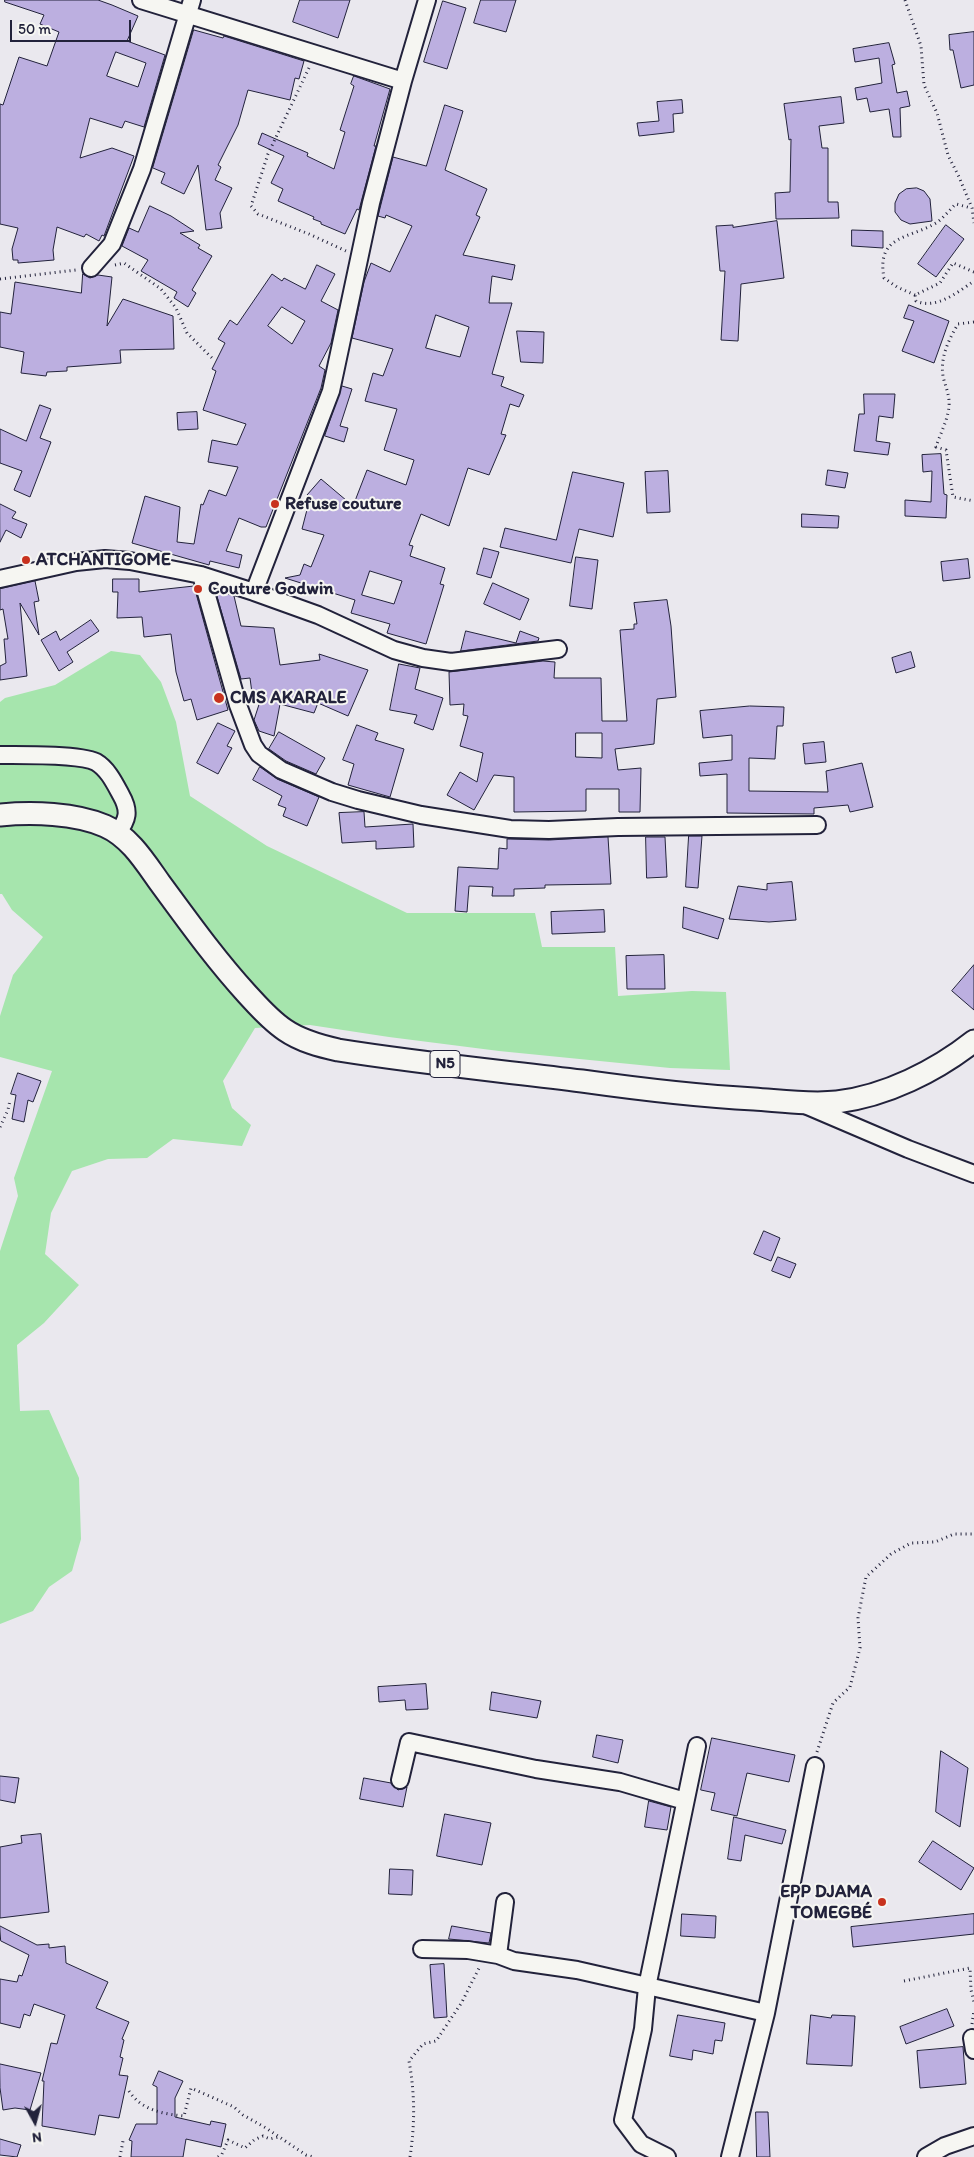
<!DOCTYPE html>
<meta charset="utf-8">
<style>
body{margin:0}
#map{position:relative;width:974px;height:2157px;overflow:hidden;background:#eae8ee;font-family:Itim,sans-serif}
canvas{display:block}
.north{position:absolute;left:10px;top:2097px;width:50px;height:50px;-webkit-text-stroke:4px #f6f6f2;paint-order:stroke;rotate:173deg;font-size:14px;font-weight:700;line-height:20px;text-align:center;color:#22223b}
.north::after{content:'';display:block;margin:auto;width:18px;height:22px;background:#22223b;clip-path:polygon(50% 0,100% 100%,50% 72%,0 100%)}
.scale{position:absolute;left:10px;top:20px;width:121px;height:22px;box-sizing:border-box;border:2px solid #22223b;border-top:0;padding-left:6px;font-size:15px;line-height:18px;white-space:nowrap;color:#22223b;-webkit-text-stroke:4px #f6f6f2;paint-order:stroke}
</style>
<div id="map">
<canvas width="974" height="2157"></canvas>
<div class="north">N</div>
<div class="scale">50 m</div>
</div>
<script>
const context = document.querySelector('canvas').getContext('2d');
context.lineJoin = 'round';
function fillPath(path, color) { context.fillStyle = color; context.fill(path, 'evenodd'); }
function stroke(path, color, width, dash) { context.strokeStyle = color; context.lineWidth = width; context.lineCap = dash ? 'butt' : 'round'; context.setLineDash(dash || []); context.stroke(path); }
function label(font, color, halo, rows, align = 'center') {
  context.font = font + ' Itim,sans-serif'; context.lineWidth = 4; context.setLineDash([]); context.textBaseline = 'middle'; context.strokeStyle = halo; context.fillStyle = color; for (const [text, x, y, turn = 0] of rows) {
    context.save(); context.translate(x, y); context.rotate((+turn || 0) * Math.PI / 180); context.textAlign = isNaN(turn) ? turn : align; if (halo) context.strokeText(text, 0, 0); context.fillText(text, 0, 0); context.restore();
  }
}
fillPath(new Path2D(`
 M111,651L140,655L161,682L176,722L190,796L267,846L407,913H535L542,947H615L618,996L692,991L726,992L730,1070L670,1068L499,1051L389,1037L310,1025L255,1028L223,1081L232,1108L251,1125L242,1146L173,1139L147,1158L108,1159L72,1171L51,1213L45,1254L79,1285L44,1323L17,1345L20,1411L49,1410L79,1478L81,1539L72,1571L49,1587L33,1611L0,1624V1251L18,1196L14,1178L52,1071L0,1057V1016L13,975L43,937L12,910L2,894H0V702L5,698L55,685Z`), '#a6e5ad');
const building = new Path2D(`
 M5,0H98L112,5L138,16L127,41L165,55L144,127L125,121L122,128L90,118L80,158L112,148L134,156L104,236L102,235L99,241L86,234L84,237L57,227L53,250L54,260L18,263V260H13L12,249L18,228L0,224V104L3,105L19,57L47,66L59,32L40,24L44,15L5,2ZM116,52L146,63L138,87L107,76Z
 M300,0H350L338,38L293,22Z
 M481,0H516L506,32L474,23Z
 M443,1L466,8L447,69L424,62Z
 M194,30L223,38L224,36L304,61L299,79L295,78L290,100L248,90L238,125L218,165L221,167L215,180L232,188L220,213L222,228L206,230L198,165L184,194L161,183L165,173L153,168Z
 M974,32V85L961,88L953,50H950L949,35Z
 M889,43L895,64L892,65L897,93L907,91L910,106L900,108L901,137H893L889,109L870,112L867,98L857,100L855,88L882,83L879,58L855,62L853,49Z
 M354,76L390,89L374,146H376L359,210L357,209L345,234L321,224V222L313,219L314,217L278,201L283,189L271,183L284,156L258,144L262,133L308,153L307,156L334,169L345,132L340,130L354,86L351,84Z
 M841,97L844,123L819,126L822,148H828V202H838L839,218L776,219L775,193L790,192L791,139L789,140L784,104Z
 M682,100L683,113L673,114L674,132L639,136L637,123L659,121L657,102Z
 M445,105L463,111L445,170L487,189L476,215L480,217L463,255L515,265L512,280L492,276L489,303H512L492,374L504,377L501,386L524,395L519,407L510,404L501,434L506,435L489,475L468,468L449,526L421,514L409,545L413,546L410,556L445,568L440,584L444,585L426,644L387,633L390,624L351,613L355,600L285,578L300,575L304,564L311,567L324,535L302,529L310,498L307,495L321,479L353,506L367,470L406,485L414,460L384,450L397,409L365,401L373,373L383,376L393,349L352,338L364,282L371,263L390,272L412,226L386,215L385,218L378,216L393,157L426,166ZM436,315L469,327L460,357L426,348ZM370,571L402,581L394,604L362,595Z
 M917,188L924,191L930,199L932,221L910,224L901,220L895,212V203L899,194L906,189Z
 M150,206L171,216L194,231L180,233L200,245L198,248L212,256L192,290L196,293L188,307L174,298L177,292L141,271L148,260L122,246L129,228L138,232Z
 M777,221L784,278L741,284L738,341L721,340L725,271H720L716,226L733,225V227Z
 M946,225L964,239L936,277L918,264Z
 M852,230L883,231V248L852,246Z
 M317,265L335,274L321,301L338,310L331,343L319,366L325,370L321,388L266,527H261L239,518L226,551L242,555L239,568L210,561L209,565L132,543L145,496L180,507L177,542L194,544L201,504L203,505L209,490L226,496L238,467L208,462L212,440L237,445L246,424L203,410L216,371L212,369L225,343L218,339L230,320L237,325L272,274L282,281L284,278L305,289ZM282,307L305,321L292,344L268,326Z
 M83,274L90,278L98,275L112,277L107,326L123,299L173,316L174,349L120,350L121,363L67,367V371L47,372L46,376L21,373L24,352L0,347V312L11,314L15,282L81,293Z
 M909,305L949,321L934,363L902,351L914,321L904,318Z
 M517,331L544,332L543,363L521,362Z
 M342,386L352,389L340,426L348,428L344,442L325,436Z
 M864,394H895L893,418L879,416L876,441L890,443L888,455L854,451L859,414H864Z
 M40,405L51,409L40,438L51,442L30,497L14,490L22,471L0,463V429L26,441Z
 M197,412L198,429L178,430L177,413Z
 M941,454L944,494L947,495L946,518L905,516V500L931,502L932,471L923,472L922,455Z
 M828,470L848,473L845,488L826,485Z
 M668,471L670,512L647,513L645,472Z
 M573,472L624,483L613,537L579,529L571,563L500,547L505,528L556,540Z
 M0,504L16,512L12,518L27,524L21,538L6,530L0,542Z
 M802,514L839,516L838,528L802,527Z
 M484,548L499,552L491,578L477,574Z
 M576,557L598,560L592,609L570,606Z
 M968,559L970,578L943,581L941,562Z
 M113,579H139V592L194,586L228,710L197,720L191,699L184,701L176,672L171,634L144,637L142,617L117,618L118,592H113Z
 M35,581L39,601L34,602L39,635L20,603L27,676L0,680V666L6,663L4,639H8L3,609L0,610V589Z
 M493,583L529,599L520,620L484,604Z
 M221,592L234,596L241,626L274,628L280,665L320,660L319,654L368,670L348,716L318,703L314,713L280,704L274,736L259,731L254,720L263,692L252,693L250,678L241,679L216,593Z
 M667,600L671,626L676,697L657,699L654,744L615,749L618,770L641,768L640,812H619V789H586V811L514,812V777L494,775L474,810L447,795L460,772L477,782L483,753L460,746L468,716L463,715L464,704L450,705L449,672L543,661L555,662L554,678H601L602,721H627L620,630L634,629V624H637L634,603ZM576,733H602V758L576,757Z
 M91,620L99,631L67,652L73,662L59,671L41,640L56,631L60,640Z
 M466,631L516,643L520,631L539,638L538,641L461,651Z
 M911,652L915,667L896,673L892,658Z
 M399,664L420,668L415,689L443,698L433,730L414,723L417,715L390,710Z
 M750,706L784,707L783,726H777L775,759L749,758V791L828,792L826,771L862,763L873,807L850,812L848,805L814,808V814L727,813V774L700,776L699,763L732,760V735L703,738L700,711Z
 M218,723L235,731L227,746L232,748L218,774L197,763Z
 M357,725L378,733L375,740L404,749L390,797L348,785L354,764L343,760Z
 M279,732L325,758L316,774L286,761L269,749Z
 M824,742L826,762L805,764L803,744Z
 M260,767L277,779L319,797L307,826L283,816L286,808L278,805L282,796L253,780Z
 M364,812L365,827L413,824L414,847L376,849V841L342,843L339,813Z
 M689,836H702L698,888L686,887Z
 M608,837L611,884L545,885V888L514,889V896H492L493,887L469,886L467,912L455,911L458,867L498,869L499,848L507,849V839L549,840Z
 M646,837H665L667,877L647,878Z
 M792,882L796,920L769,922L729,919L738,886L767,890V884Z
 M684,907L724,919L718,939L683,928Z
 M604,910L605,932L552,934L551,912Z
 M664,955L665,989H627L626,956Z
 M974,965V1010L952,991Z
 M18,1073L41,1081L33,1102L28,1100L24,1122L12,1119L16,1095L11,1094Z
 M764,1231L780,1238L771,1261L754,1254Z
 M778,1257L796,1264L790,1278L772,1271Z
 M426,1684L428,1709L406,1710L405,1700L379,1702L378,1687Z
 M492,1692L541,1701L537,1718L490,1710Z
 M597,1735L623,1740L618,1763L593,1757Z
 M712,1738L795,1755L789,1782L747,1773L737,1816L711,1810L715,1793L701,1790Z
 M941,1751L968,1768L960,1827L936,1812Z
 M0,1776L19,1778L15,1803L0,1800Z
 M364,1778L391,1783L398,1790L407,1787L403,1807L360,1799Z
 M649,1801L671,1807L667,1830L645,1827Z
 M445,1814L491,1823L482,1865L437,1856Z
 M734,1817L786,1830L782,1844L745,1835L741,1861L728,1859Z
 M41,1834L49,1912L0,1918V1847L22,1843L21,1836Z
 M933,1841L974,1868L961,1890L919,1862Z
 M390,1869L413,1870L412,1895L389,1894Z
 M682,1914L716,1916L715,1938L681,1936Z
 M974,1914V1934L853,1947L851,1927Z
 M0,1926L37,1945L49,1944V1948L65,1946L66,1963L108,1982L96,2008L129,2022L122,2039L124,2040L120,2057L123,2058L119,2075L128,2076L119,2118L99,2115L95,2135L42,2126L44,2081H42L51,2043L57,2044L65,2015L34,2004L30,2016L24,2014L20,2028L0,2023V1979L17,1982L19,1975L22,1976L29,1955L1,1941Z
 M452,1926L491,1933L489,1943L449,1939Z
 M444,1964L447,2017L434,2018L430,1965Z
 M947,2009L954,2026L906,2044L900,2027Z
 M678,2015L725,2023L722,2041L715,2040L713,2054L693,2050L692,2060L670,2056Z
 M811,2015L831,2018L832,2015L855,2016L852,2066L807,2064Z
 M963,2047L966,2084L920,2088L917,2051Z
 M0,2064L41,2073L30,2110L15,2108L3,2110L0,2088Z
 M159,2071L183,2081L175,2098V2117L210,2125L211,2121L226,2124L221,2147L186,2139L183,2157H131L132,2141L129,2140L136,2124H157V2087L153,2085Z
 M756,2112H768L770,2157H757Z
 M0,2139L21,2145L17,2157L0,2155Z`);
fillPath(building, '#bcafe0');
stroke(building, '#22223b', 1);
const minor = new Path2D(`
 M141,0L403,81
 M91,268L112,244L142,169L192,0
 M201,575L238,705L253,745L259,754L281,770L332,792L358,800L421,815L510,829L549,830L618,827L817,825
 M0,579L76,562L105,559L130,561L201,575L254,592L318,615L394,650L423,658L451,662L558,649
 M254,592L331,391L371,203L403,81L427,0
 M0,755C20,755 80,754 96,762C108,769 115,784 121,795C130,811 128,820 117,833
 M805,1105L908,1149L974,1174
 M400,1780L409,1742L536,1769L620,1782L685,1801
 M505,1902L498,1955L514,1961L577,1970L766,2013
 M422,1949L468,1950L498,1955
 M972,2038L974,2050
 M667,2157L641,2144L623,2120L643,2029L647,1987L697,1746
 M730,2157L766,2013L815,1766
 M926,2157L945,2146L974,2136`);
const major = new Path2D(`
 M0,815C32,812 75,813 105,826C130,837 145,862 160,883C188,921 215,959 247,994C259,1007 270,1020 285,1030C301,1041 320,1046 338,1050C419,1063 501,1071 582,1081C639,1089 697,1096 754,1099C782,1101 810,1105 837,1102C886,1096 936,1071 974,1041`);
stroke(minor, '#22223b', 20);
stroke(major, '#22223b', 25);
stroke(new Path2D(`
 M905,0L921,46L924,85L937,113L948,155L959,177L972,208L974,223
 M309,68L268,154L251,206L258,214L309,234L346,251
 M115,265L124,263L161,289L176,308L187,333L212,358
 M974,272L953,263L940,283L915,295L916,301C936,310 958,292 974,281
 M0,279L76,270
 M915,295L897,287L884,278C876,235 909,239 936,223C943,219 949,210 956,204L971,208
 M974,322L958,324C949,339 940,357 943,376C945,386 950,395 949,406C948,420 940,434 936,447L946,450L953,497L974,501
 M0,1127L8,1110L10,1100
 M817,1752L833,1703L850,1687L860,1648L858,1618L866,1577L891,1554L911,1543L935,1542L954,1534H974
 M904,1981L970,1968L971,1990L974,2002
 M972,2024L974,2010
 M129,2091C141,2110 163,2114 184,2116L191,2088L234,2107L243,2115L266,2128L306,2155L313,2157
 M120,2157L123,2141
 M218,2157L222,2154L228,2140L245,2148L254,2140L263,2136L270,2139L278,2137
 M410,2157C415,2123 415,2095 409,2061L423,2044L436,2041L462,2002L480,1966`), '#22223b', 3, [1, 4]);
stroke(minor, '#f6f6f2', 16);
stroke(major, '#f6f6f2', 21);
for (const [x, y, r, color] of [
 [275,504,5,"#c8321e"],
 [26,560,5,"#c8321e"],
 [198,589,5,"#c8321e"],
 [219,698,6,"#c8321e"],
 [882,1902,5,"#c8321e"]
]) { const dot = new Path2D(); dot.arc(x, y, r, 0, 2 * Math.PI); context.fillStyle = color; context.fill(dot); stroke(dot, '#f6f6f2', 2); }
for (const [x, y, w] of [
 [445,1064,30]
]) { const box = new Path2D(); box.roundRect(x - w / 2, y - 13.5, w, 27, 4); context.fillStyle = '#f6f6f2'; context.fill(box); stroke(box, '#22223b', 1); }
label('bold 16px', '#22223b', null, [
 ["N5",445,1064]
]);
label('bold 18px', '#22223b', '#f6f6f2', [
 ["Refuse couture",285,504],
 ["ATCHANTIGOME",36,560],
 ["Couture Godwin",208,589],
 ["CMS AKARALE",230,698],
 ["EPP DJAMA",872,1892,"right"],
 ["TOMEGBÉ",872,1913,"right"]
], 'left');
</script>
